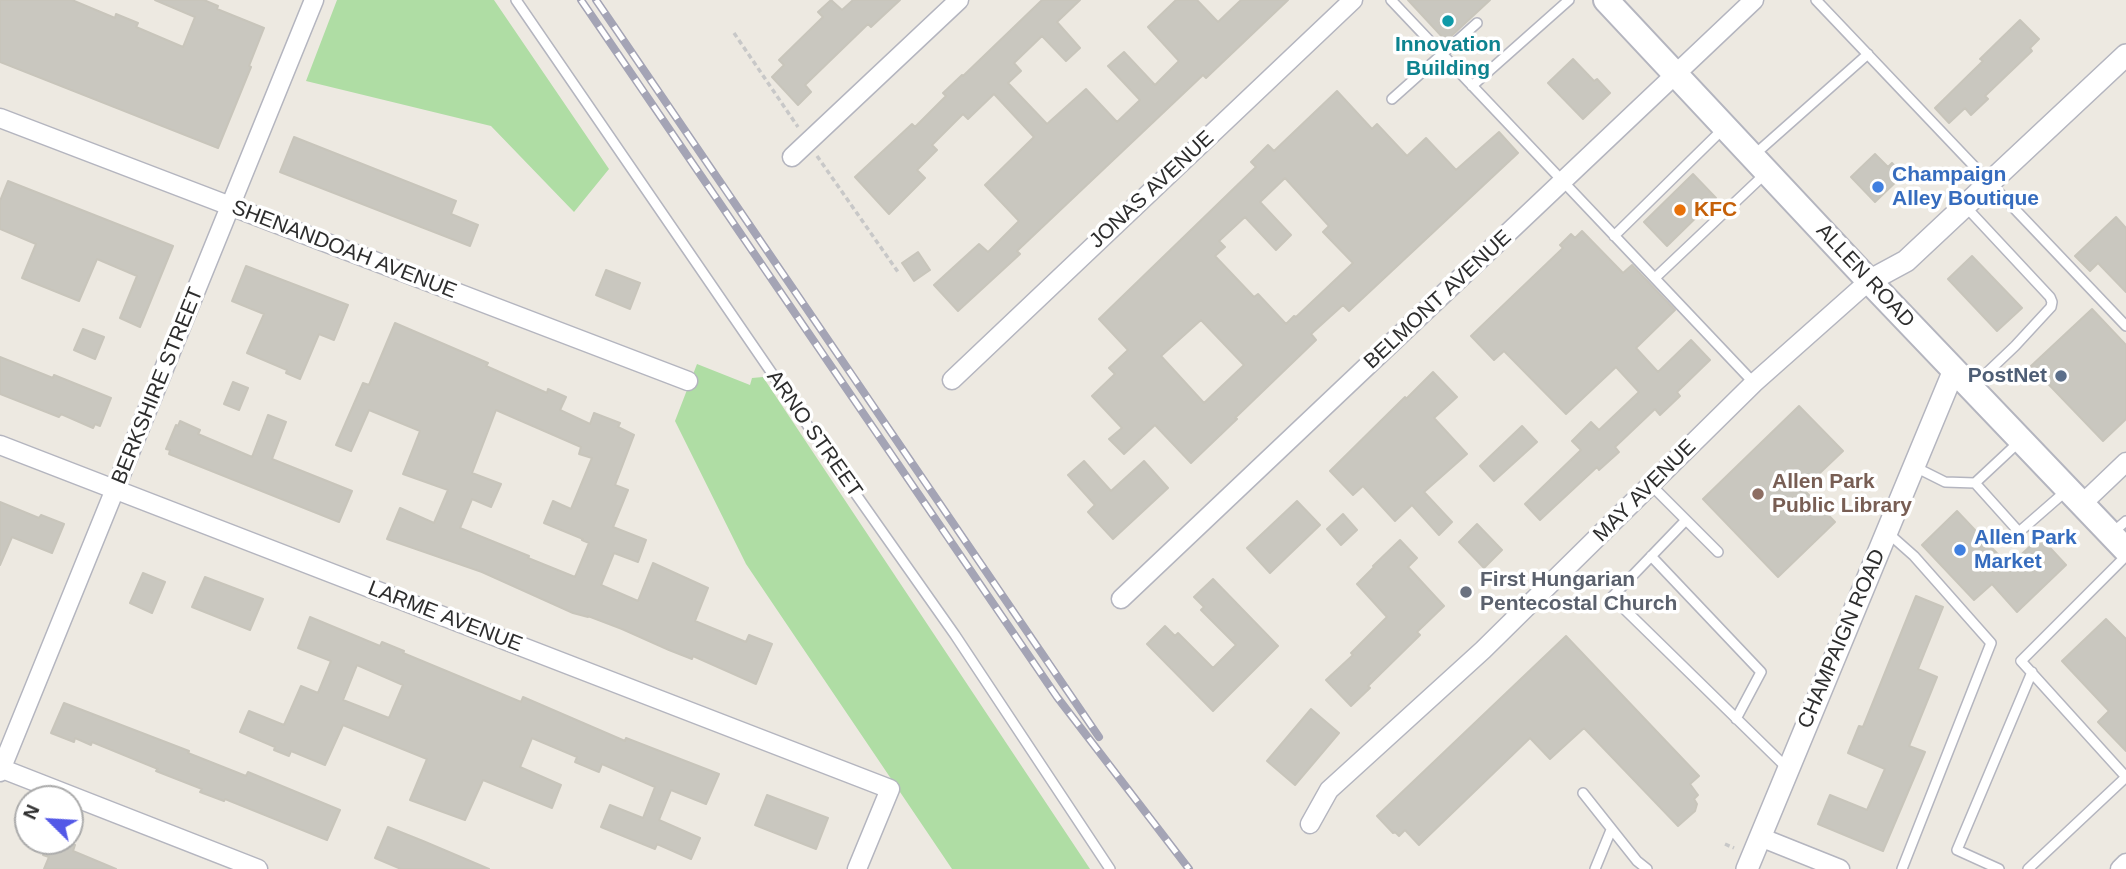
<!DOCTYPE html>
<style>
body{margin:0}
#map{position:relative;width:2126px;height:869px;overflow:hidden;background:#ede9e1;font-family:Arial,sans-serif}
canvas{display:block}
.north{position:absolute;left:14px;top:785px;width:70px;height:70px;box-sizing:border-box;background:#fff;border:2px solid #ababab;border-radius:50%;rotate:294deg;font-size:19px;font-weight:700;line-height:28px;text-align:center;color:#2d2d2d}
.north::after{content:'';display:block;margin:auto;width:24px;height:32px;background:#5358e7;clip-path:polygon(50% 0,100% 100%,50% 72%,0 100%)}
</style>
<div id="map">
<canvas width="2126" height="869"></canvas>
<div class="north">N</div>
</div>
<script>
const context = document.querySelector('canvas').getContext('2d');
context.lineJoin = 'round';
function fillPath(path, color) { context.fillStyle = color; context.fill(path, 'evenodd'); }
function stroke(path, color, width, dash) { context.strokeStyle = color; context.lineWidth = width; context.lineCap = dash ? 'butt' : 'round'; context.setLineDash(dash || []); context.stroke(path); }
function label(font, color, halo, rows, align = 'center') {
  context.font = font + ' Arial,sans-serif'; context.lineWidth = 7; context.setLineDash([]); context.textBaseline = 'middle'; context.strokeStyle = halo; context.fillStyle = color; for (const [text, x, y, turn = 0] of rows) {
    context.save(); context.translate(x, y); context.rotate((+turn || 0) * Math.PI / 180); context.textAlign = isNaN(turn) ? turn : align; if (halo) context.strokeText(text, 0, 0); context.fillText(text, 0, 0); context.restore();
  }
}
fillPath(new Path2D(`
 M337,0H494L609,169L574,212L491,126L306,81Z
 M697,364L750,385L752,378L763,377L1090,869H952L746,564L675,421Z`), '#afdda4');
const building = new Path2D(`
 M0,0H72L115,18L116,14L138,23L136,27L183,47L195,17L155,0H204L218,6L217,9L264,28L249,66L251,67L218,148L0,62Z
 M831,0L842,10L853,0H900L871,27L868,24L805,85L811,92L798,105L772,77L784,65L779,60L823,17L818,12Z
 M1042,0H1080L1057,22L1080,48L1066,61L1042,36L1014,63L1021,71L1008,83L1047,124L1086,89L1117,122L1140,100L1108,66L1124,52L1155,85L1179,61L1148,27L1176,0H1197L1218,22L1241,0H1288L1206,78L1203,75L1017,251L1020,254L958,311L934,285L979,244L988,252L1019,221L985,185L1034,137L994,94L968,119L963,114L932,145L937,150L917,170L925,178L889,214L855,177L912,124L915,127L946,96L943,93L962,75L963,76Z
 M1408,0H1490L1446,41Z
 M2020,20L2039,39L2030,48L2032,51L1985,96L1988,99L1971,115L1965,108L1949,123L1935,108L1983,61L1980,59Z
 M1573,59L1594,81L1597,79L1610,93L1583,119L1548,83Z
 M1337,91L1372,129L1377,124L1407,156L1426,138L1456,170L1499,132L1518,153L1349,311L1343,305L1311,334L1316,340L1235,418L1237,419L1191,463L1155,425L1124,454L1109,439L1122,428L1092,396L1115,374L1109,368L1128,350L1099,319L1256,167L1251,162L1268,145L1274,151ZM1285,178L1329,226L1323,232L1353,263L1296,317L1294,316L1286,324L1258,294L1254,297L1215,256L1225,247L1219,241L1245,217L1276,250L1291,235L1260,202ZM1201,320L1244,365L1204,403L1161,356Z
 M294,137L456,201L451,214L478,225L470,246L280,172Z
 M1875,154L1888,167L1892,163L1903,175L1875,202L1851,177Z
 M1693,174L1716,198L1667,246L1644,222Z
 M8,181L173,246L140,327L120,318L137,276L97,259L79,301L22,278L36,244L0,229V201Z
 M2116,217L2126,228V292L2098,263L2090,271L2075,256Z
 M1582,231L1623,273L1632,265L1675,310L1636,348L1658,372L1691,340L1710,360L1677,392L1680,396L1660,415L1655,409L1615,447L1619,452L1599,470L1597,467L1540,520L1525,504L1581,450L1572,441L1591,422L1599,430L1639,392L1616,367L1566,414L1504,351L1494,360L1471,336L1563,248L1560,245L1571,234L1575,238Z
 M918,252L930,270L914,281L902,263Z
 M1972,256L2022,308L1997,331L1948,279Z
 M246,266L348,305L334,340L319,334L300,379L286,373L287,370L247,353L264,314L232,301Z
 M606,270L640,283L630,309L596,295Z
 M2092,309L2126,345V419L2103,441L2031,366Z
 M395,323L488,363L486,366L547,393L548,389L566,397L560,410L590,424L594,413L620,423L618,427L634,435L615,485L628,490L613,527L646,540L638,562L614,553L601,585L638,601L653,563L708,588L695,621L746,642L749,635L772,644L756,684L693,656L692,659L669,650L622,629L588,616V617L573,613L482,572L387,539L400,508L434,523L448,490L403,474L420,431L369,410L351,451L336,445L363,383L369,385ZM496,410L581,447L579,454L592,458L571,509L553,501L544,523L583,539L582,540L589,543L575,577L528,558L529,556L460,528L472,499L491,507L501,484L472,473Z
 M83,329L104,337L95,359L74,350Z
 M0,357L53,378L54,375L111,398L100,426L95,424L93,428L61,414L59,417L0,394Z
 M1433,372L1457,397L1434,418L1467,454L1424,492L1452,522L1439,535L1412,505L1395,521L1363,486L1353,495L1330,471L1405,397L1406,399Z
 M233,382L248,388L239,410L224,404Z
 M1799,406L1843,451L1803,489L1835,522L1778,577L1703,499Z
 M268,415L286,422L272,459L352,491L339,522L169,454L170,450L166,449L176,425L178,426L180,421L200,430L198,434L252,457Z
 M1522,426L1537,442L1494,481L1480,466Z
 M1084,461L1111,491L1144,461L1168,488L1113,539L1088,512L1095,505L1068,475Z
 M1297,501L1320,525L1270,573L1247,548Z
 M0,502L39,518L41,515L64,524L52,553L12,537L0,565Z
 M1957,511L2009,566L2040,537L2066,565L2017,612L1992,584L1974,600L1922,545Z
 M1343,514L1357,530L1341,545L1327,529Z
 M1477,524L1502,550L1484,568L1459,542Z
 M1400,540L1417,558L1408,567L1444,606L1417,632L1420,635L1368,686L1370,688L1351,706L1326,680L1353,655L1351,653L1387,617L1357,584L1374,567L1373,566Z
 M143,573L165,582L152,613L130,603Z
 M205,577L263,599L250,630L192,607Z
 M1213,579L1278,646L1213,711L1147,644L1165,626L1175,636L1178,633L1213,668L1236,645L1201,610L1204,607L1194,597Z
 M1916,596L1943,607L1918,669L1937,677L1909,746L1925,752L1883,851L1818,824L1830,795L1867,810L1885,769L1848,753L1859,726L1863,727Z
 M310,617L380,646L382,642L404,651L403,653L521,702L523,697L625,741L626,738L719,774L706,804L671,790L659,820L700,838L691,859L657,844L655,849L601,827L610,805L643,818L655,787L602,764L599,772L575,762L577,757L532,738L520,767L561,785L552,808L483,780L465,820L410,800L427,759L343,725L325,765L291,751L289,756L274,750L275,747L240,732L249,711L284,725L301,686L318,693L331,661L298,648ZM357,665L403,685L389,718L343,700Z
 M2106,619L2126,639V751L2098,722L2109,711L2062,661Z
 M1566,636L1699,776L1690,784L1698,795L1694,799L1697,804L1695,811L1678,826L1584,728L1550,759L1530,738L1419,845L1405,830L1399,836L1395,832L1393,833L1377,816Z
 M64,703L189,751L188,753L246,776L248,772L340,810L327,840L225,799L224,801L200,792L202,789L156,771L158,769L92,742L91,745L75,738L74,742L51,733Z
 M1311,709L1339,733L1295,785L1267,761Z
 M767,795L828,818L816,849L755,825Z
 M388,827L423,841L489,869H401L375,858Z
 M49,841H66L75,845L73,851L116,869H44L49,857L43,855Z`);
fillPath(building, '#c9c7bf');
stroke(building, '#c8c5bb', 2);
const service = new Path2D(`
 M516,0L817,439L955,635L1110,869
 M1391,0L1754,383
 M1816,0L2126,326
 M1472,86L1569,0
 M1392,99L1477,23
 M1754,155L1868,54
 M1966,207L2050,297L2052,302L2051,307L2015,346L1973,386
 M1614,236L1724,128
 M1655,278L1766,173
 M1915,467L1945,482L1975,483L2019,532L2066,491
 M1975,483L2020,441
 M1651,485L1718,552
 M1686,520L1612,597L1787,768
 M1888,533L1914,556L1991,643L1902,869
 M2112,533L2126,521
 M1651,556L1761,672L1736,719
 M2126,556L2021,661L2126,777
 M1583,793L1637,861L1647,869
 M1595,869L1611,830
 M1999,869L1957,850L2032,672
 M2028,869L2126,777`);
const minor = new Path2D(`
 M0,118L688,381
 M792,157L959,0
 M952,380L1353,0
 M0,445L890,789L857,869
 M2082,504L2126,462
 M1121,599L1754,0
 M0,768L258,869
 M0,772L314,0
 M1310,824L1329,790L1483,650L1754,383L1869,281
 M1760,837L1840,869
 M2120,869L2126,863`);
const tertiary = new Path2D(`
 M1869,281L1906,261L2126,55
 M1747,869L1954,370`);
const secondary = new Path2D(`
 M1606,0L1869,281L2126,550`);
stroke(service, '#b4b5bf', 12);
stroke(minor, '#b4b5bf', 21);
stroke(tertiary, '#b4b5bf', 24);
stroke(secondary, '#b4b5bf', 28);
stroke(new Path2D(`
 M734,33L798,127
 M817,156L898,272
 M1725,844L1734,848`), '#c8c8c8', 3.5, [5, 3.5]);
stroke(service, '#fff', 9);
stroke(minor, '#fff', 18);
stroke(tertiary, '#fff', 21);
stroke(secondary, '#fff', 24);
const rail = new Path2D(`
 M581,0L1057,697L1189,869
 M596,0L1099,737`);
stroke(rail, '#a4a4b5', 8);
stroke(rail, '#fff', 5, [16]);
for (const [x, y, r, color] of [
 [1448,21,7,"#0f9aa8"],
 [1878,187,7,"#3f7fe0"],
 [1680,210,7,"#e8710a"],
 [2061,376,7,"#5c6f8a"],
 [1758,494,7,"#8d6e63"],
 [1960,550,7,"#3f7fe0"],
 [1466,592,7,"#6b7280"]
]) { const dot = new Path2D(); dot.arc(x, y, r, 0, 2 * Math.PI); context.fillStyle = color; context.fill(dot); stroke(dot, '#fff', 2.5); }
label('bold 21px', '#0d838f', '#fff', [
 ["Innovation",1448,45],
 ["Building",1448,69]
]);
label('bold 21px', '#366cbe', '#fff', [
 ["Champaign",1892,175],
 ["Alley Boutique",1892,199],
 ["Allen Park",1974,538],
 ["Market",1974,562]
], 'left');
label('21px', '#2d2d2d', '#fff', [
 ["JONAS AVENUE",1152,190,-43],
 ["SHENANDOAH AVENUE",344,250,21],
 ["ALLEN ROAD",1865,276,47],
 ["BELMONT AVENUE",1438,300,-43],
 ["BERKSHIRE STREET",158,386,-68],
 ["ARNO STREET",814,434,55],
 ["MAY AVENUE",1645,491,-45],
 ["LARME AVENUE",445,617,21],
 ["CHAMPAIGN ROAD",1842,639,-67]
]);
label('bold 21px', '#c56008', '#fff', [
 ["KFC",1694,210]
], 'left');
label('bold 21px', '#4e5e75', '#fff', [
 ["PostNet",2047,376]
], 'right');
label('bold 21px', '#785e54', '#fff', [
 ["Allen Park",1772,482],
 ["Public Library",1772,506]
], 'left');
label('bold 21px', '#5b616d', '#fff', [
 ["First Hungarian",1480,580],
 ["Pentecostal Church",1480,604]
], 'left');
</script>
